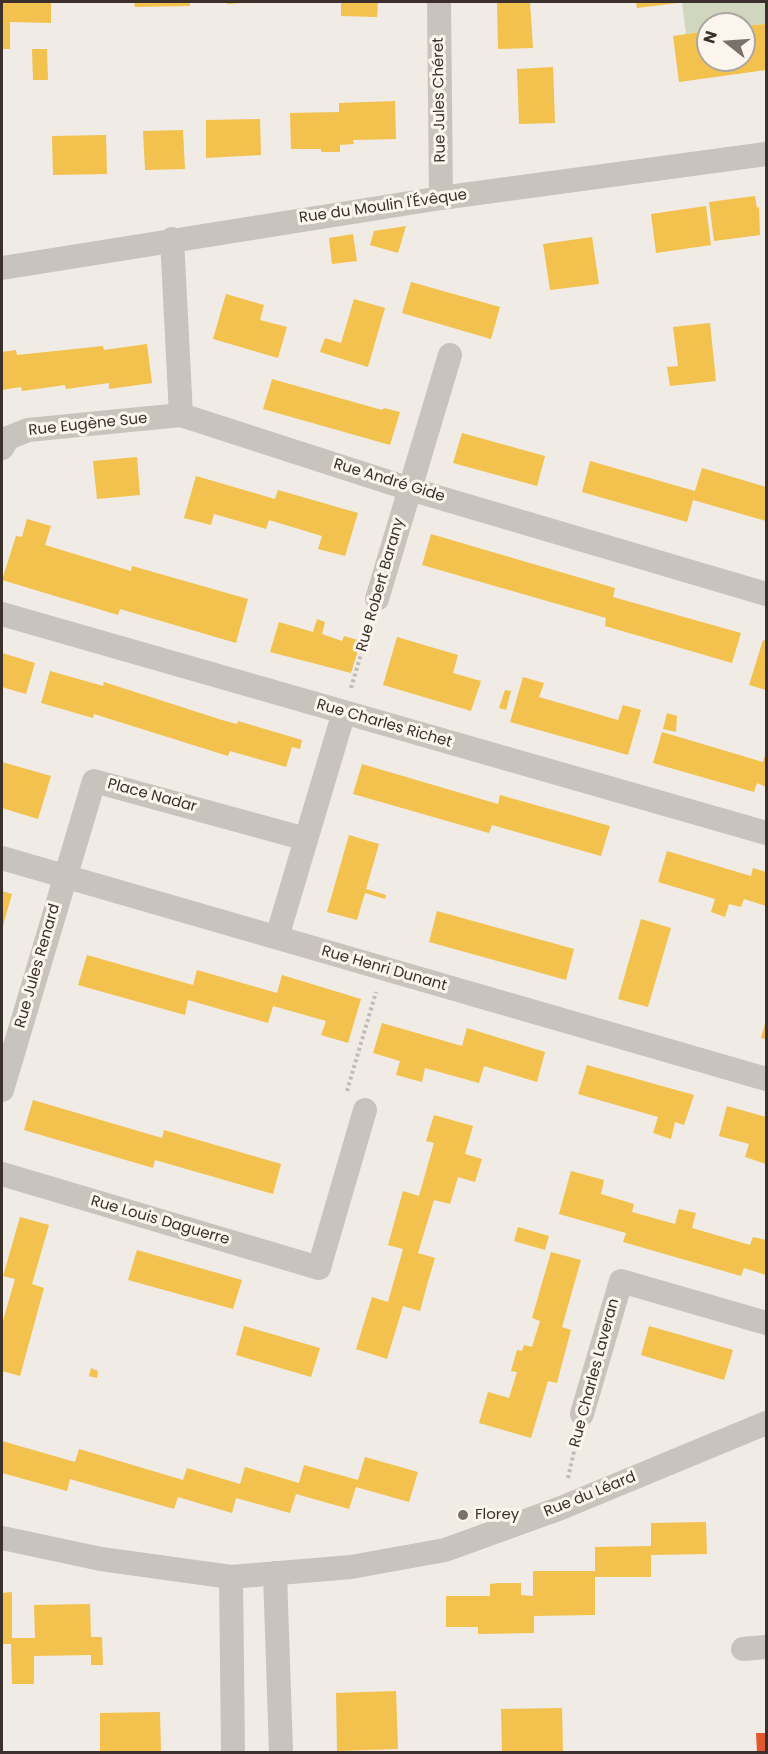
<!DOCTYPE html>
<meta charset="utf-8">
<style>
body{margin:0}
#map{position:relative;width:768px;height:1754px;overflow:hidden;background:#f0ebe5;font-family:Poppins,sans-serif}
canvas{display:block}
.frame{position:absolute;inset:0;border:3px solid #3b302b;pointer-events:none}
.north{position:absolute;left:696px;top:12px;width:60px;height:60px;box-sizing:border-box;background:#fbf5ee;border:2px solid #aea6a0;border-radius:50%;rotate:287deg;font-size:16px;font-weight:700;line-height:24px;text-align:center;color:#3b302b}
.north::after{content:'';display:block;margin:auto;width:21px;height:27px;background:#7a716c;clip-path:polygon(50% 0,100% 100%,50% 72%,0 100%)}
</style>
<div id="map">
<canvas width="768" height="1754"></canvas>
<div class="frame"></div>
<div class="north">N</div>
</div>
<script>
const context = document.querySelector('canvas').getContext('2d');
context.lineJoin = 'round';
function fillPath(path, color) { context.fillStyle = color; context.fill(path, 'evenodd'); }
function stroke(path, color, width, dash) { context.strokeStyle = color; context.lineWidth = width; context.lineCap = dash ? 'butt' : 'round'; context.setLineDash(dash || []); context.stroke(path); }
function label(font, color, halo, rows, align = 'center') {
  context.font = font + ' Poppins,sans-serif'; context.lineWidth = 6; context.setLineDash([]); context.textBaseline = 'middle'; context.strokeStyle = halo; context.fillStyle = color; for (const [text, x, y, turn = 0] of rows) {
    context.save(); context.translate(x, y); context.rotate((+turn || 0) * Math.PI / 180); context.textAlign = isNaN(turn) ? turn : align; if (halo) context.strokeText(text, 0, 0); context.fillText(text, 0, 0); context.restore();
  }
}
fillPath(new Path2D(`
 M682,2H766V24L744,26V24H708V31L686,34Z`), '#d1d6bf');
fillPath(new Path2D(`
 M2,2H51V23L10,22V49H2Z
 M134,2H190V6L135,7Z
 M227,2H243V3L227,4Z
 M341,2H378L377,17L341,16Z
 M497,2H530L533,48L498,49Z
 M636,2H678V3L637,8Z
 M766,24V70L679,82L673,36L708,31V60H744V26Z
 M32,49H47L48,80H33Z
 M553,67L555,123L519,124L517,69Z
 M395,101L396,139L353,140L354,144L340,145V152H321V149H291L290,113L339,112V103Z
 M260,119L261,155L206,158V120Z
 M183,130L185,169L145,170L143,131Z
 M106,135L107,174L53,175L52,136Z
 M755,196L757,208L759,207L760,235L714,241L709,202Z
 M706,206L711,245L656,253L651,214Z
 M406,226L398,253L370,245L374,231Z
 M353,234L357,261L332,264L329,238Z
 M592,237L599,284L550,290L543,244Z
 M411,282L500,307L491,339L402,313Z
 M226,294L264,305L260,320L287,327L278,358L213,339Z
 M354,299L385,308L368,367L320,352L325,338L341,343Z
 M710,323L716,381L670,386L667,367L678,366L673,327Z
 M147,344L152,383L109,389V383L66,389L65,385L22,391L21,387L2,390V352L16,350L17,355L103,346L104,350Z
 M272,379L382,410L384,408L400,412L390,445L263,409Z
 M462,433L545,456L537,486L453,463Z
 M137,457L140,495L97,499L93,461Z
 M590,461L695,491L702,468L766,487V521L693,500L687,522L582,492Z
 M196,476L275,499L278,490L358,513L345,556L318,549L322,536L269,520L266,529L214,514L211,525L184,518Z
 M27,519L51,526L45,545L131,571L132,566L248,599L236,643L120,609L118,615L2,580L16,536L22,537Z
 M431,534L615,588L613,597L741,633L732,663L605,626L606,618L422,565Z
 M317,619L325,622L322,634L342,641L344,636L361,641L351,673L270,652L279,622L313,632Z
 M397,637L458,655L453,673L481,681L471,711L383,685Z
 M763,640L766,641V690L749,685Z
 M2,653L35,663L26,694L2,687Z
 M50,671L103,686L104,682L222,720L237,724L238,721L302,740L300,749L292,747L286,767L230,751L228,756L94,714L93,718L41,703Z
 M523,677L544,683L539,697L618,720L623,705L641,710L628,755L510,722Z
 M505,690L511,691L506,710L499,708Z
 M667,713L677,716L676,732L663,729Z
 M662,732L763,762L766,752V787L757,783L754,792L653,763Z
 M2,762L51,776L38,819L2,808Z
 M362,764L498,804L500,795L610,826L601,856L492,825L489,833L353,794Z
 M349,835L379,844L366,889L386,895L385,899L365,893L357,920L327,912Z
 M667,851L751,876L753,868L766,872V906L744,899L741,907L729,904L725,917L711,912L715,899L658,882Z
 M2,891L12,894L2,929Z
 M437,911L574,949L566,980L429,942Z
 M641,919L671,928L648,1007L618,999Z
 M87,955L193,985L197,970L277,993L282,975L361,999L348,1043L321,1035L326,1021L273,1006L268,1023L188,1000L185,1015L78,985Z
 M766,1020V1039L761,1038Z
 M382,1023L462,1046L467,1028L545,1052L537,1082L484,1066L479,1083L425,1068L422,1082L396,1075L400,1061L373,1053Z
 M587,1065L694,1095L684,1125L675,1122L671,1139L653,1133L658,1117L578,1094Z
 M33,1100L162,1138L164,1130L281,1164L273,1194L155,1160L153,1168L24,1130Z
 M727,1106L766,1117V1164L745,1157L749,1144L719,1136Z
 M434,1115L473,1126L465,1154L482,1159L475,1182L458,1177L450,1204L434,1200L418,1253L435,1258L427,1285L420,1311L403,1306L387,1359L356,1349L372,1297L388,1302L403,1249L388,1245L403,1191L419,1196L434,1143L426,1141Z
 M571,1171L604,1180L601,1194L634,1204L632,1212L675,1224L679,1209L696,1213L692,1228L750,1245L753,1237L766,1240V1275L744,1268L741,1276L623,1242L626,1233L559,1214Z
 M20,1217L49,1225L32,1284L44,1288L20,1376L2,1371V1324L15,1279L3,1276Z
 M518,1227L549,1236L545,1250L514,1241Z
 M137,1250L242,1280L233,1309L128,1280Z
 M551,1252L581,1260L562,1327L571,1330L559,1375L557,1383L548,1381L531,1438L479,1423L488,1392L509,1398L517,1372L511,1371L517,1350L522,1351L524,1345L532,1347L540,1321L532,1318Z
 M244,1326L320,1348L311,1377L236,1355Z
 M649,1326L733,1350L724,1380L641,1355Z
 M91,1368L98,1371L97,1378L89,1376Z
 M2,1441L75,1462L79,1449L183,1480L187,1468L240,1484L245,1467L299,1483L304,1465L358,1480L365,1457L418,1472L409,1502L356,1487L349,1509L296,1494L290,1513L236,1498L232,1513L178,1497L174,1509L70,1479L67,1491L2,1473Z
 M706,1522L707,1554L651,1555V1577H595V1615L534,1616V1633L478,1634V1627H446V1596H490V1584L499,1583H521V1595L533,1596V1571H595V1547L651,1546V1523Z
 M12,1592V1638H35L34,1605L90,1604L91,1637H102L103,1665H91V1655L34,1656V1684H12L11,1644H2V1593Z
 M396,1691L398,1749L337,1751L336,1693Z
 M562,1708L563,1752H502L501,1709Z
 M160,1712L161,1752H100V1713Z`), '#f2c14e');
fillPath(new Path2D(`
 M756,1733H766V1752H757Z`), '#e4572e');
stroke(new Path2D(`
 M351,688L370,624
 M347,1091L376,992
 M568,1478L577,1438`), '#c2bbb6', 4, [3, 3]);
stroke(new Path2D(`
 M439,2L441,198
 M172,239L181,415L410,489L766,594
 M2,268L441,198L766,154
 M2,448L8,438L28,430L181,415
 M377,599L450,355
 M2,614L766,833
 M2,858L766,1079
 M277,937L344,712
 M2,1090L94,781L306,839
 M2,1174L319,1268L365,1110
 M582,1414L621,1281L766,1323
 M2,1538L101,1559L231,1577L351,1567L445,1550L561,1508L766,1423
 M275,1573L281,1752
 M231,1577L233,1752
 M743,1649L766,1647`), '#c9c3be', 24);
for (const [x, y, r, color] of [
 [463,1515,6,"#7a716c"]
]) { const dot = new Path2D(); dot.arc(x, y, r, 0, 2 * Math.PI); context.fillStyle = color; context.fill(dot); stroke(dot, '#fbf5ee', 2); }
label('15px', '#3b302b', '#fbf5ee', [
 ["Rue Jules Chéret",440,100,-91],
 ["Rue du Moulin l'Évêque",383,207,-8],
 ["Rue Eugène Sue",88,425,-6],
 ["Rue André Gide",389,481,17],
 ["Rue Robert Barany",381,585,-74],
 ["Rue Charles Richet",384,724,16],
 ["Place Nadar",152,796,15],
 ["Rue Jules Renard",38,966,-74],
 ["Rue Henri Dunant",384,969,16],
 ["Rue Louis Daguerre",160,1221,16],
 ["Rue Charles Laveran",595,1373,-75],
 ["Rue du Léard",590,1495,-22]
]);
label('15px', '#3b302b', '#fbf5ee', [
 ["Florey",475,1515]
], 'left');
</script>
